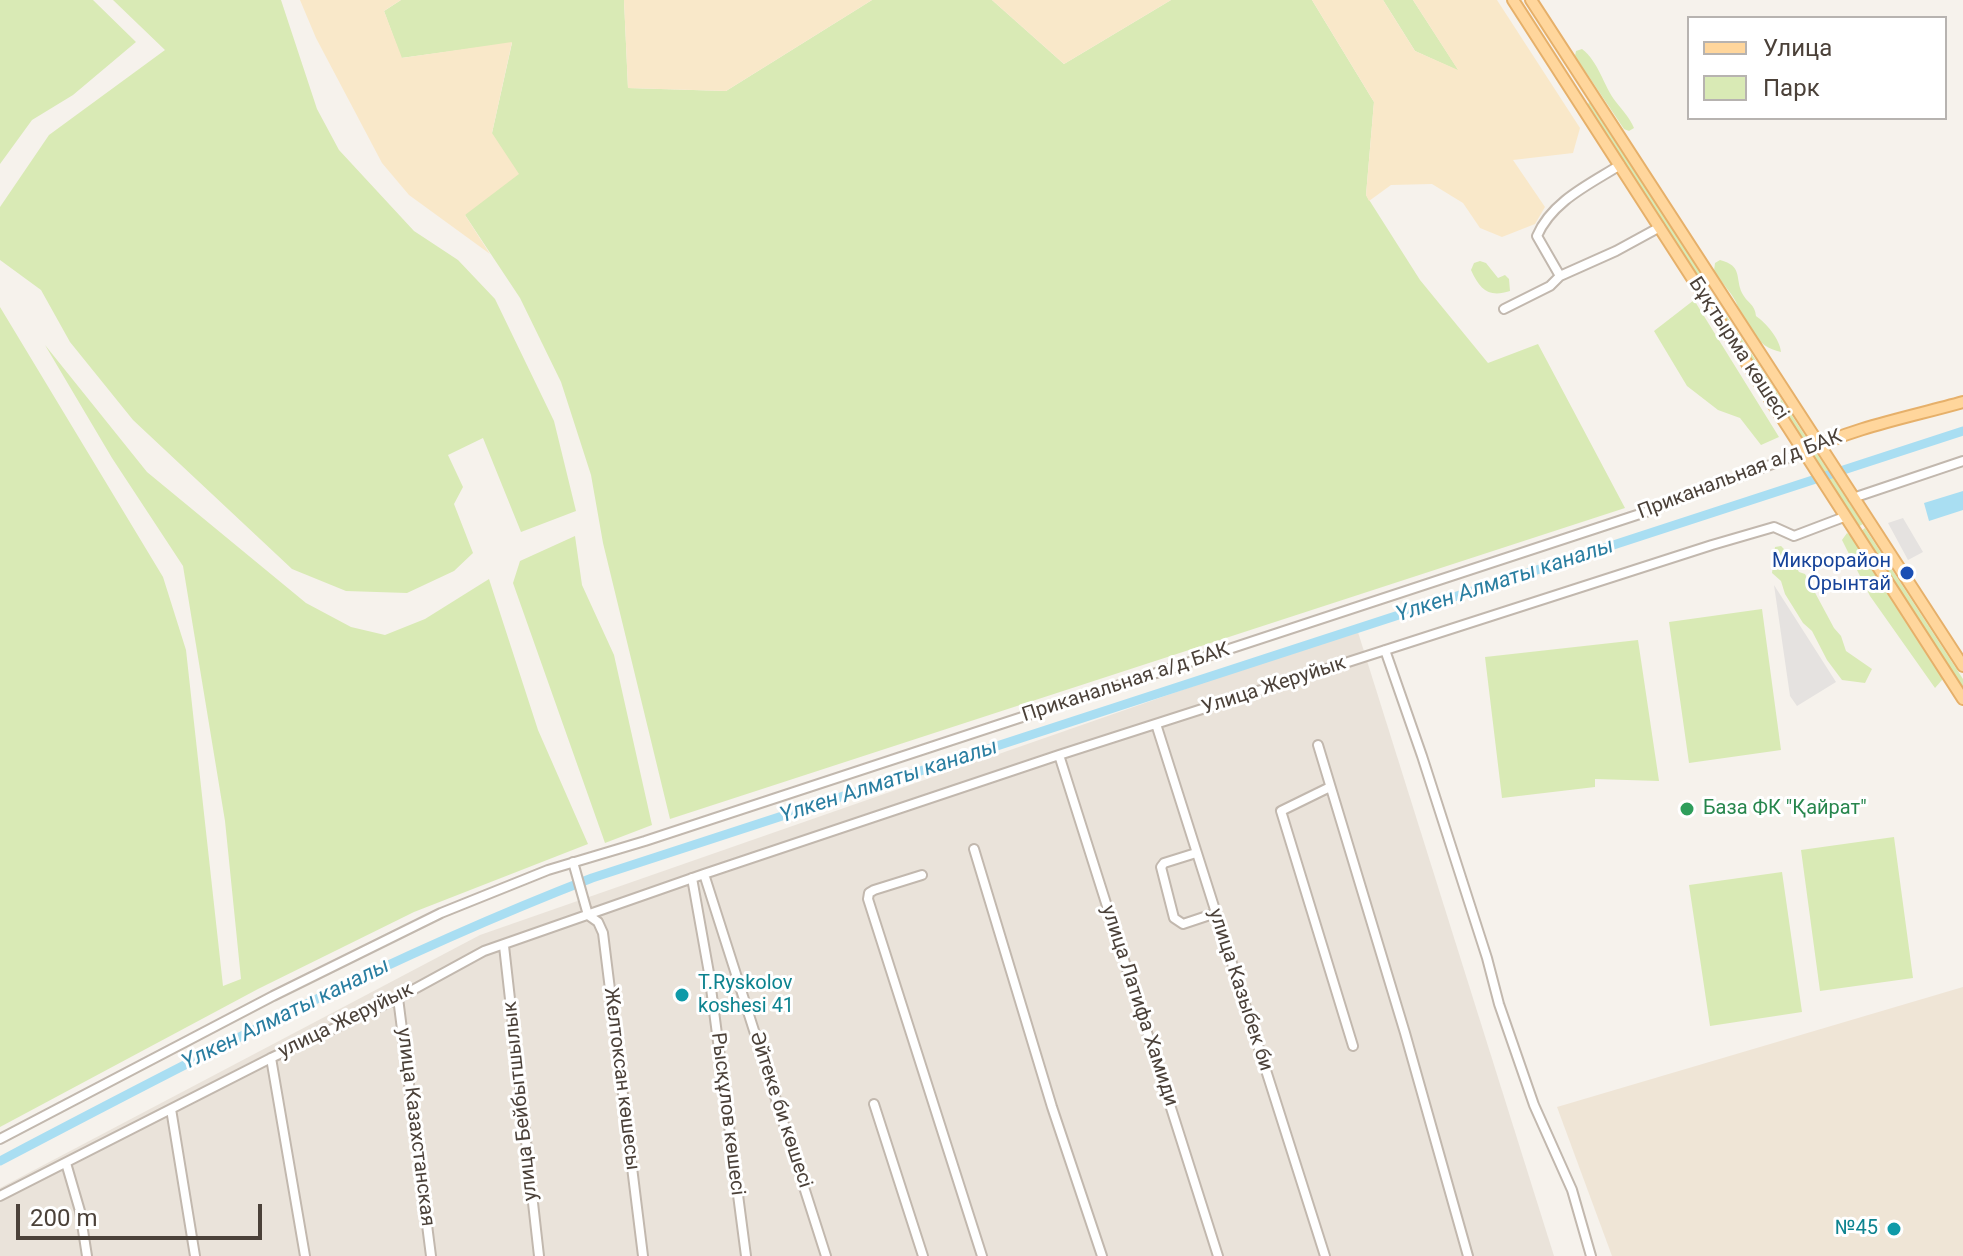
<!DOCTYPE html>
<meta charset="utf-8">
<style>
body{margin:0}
#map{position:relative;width:1963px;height:1256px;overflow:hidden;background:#f6f2ec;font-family:Roboto,sans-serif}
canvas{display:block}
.legend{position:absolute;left:1687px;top:16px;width:260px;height:104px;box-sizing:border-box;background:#fff;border:2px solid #b7b3b0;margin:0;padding:10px 14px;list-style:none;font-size:24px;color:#4b4139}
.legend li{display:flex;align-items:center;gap:16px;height:40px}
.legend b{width:40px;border:2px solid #b7b3b0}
.scale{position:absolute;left:16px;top:1204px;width:246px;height:36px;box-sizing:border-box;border:4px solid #4b4139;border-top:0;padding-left:10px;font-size:24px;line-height:28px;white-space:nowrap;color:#4b4139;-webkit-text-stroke:6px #fff;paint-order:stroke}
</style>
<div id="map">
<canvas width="1963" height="1256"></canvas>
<ul class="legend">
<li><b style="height:10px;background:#ffd69c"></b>Улица</li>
<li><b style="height:22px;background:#d9eab5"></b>Парк</li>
</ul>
<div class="scale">200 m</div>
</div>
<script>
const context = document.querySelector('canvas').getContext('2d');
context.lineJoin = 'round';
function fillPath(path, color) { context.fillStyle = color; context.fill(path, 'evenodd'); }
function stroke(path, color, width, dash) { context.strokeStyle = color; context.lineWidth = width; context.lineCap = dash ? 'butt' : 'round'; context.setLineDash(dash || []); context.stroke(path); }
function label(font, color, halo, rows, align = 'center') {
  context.font = font + ' Roboto,sans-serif'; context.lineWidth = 6; context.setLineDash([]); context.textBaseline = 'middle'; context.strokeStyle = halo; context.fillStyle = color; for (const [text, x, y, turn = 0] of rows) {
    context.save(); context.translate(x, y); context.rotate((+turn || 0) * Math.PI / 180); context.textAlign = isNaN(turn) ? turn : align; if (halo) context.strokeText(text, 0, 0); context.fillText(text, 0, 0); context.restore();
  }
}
fillPath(new Path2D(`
 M1357,629L1554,1256H0V1188L480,935Z`), '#eae3da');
fillPath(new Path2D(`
 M1963,987V1256H1612L1557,1107Z`), '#efe5d6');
fillPath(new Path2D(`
 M0,0H93L136,42L73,95L32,120L0,164Z
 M113,0H281L317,109L339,150L414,231L458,260L495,299L554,421L576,511L521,532L483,438L448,455L463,487L454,504L473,553L454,571L407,593L346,591L292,569L133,420L70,342L41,290L0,260V207L49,135L165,50Z
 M401,0H624L628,88L726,91L872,0H992L1064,64L1171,0H1312L1374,102L1366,195L1420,280L1488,363L1538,344L1625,508L670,819L603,543L591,475L561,382L520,298L465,215L492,133L512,43L401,58L384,11Z
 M1383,0H1413L1459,71L1415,51Z
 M1582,49C1599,62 1603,85 1616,102C1623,111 1629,117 1634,128L1629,131L1624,129L1575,56L1576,51Z
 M1589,102L1702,274L1701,278L1696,275L1587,107Z
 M1720,260C1743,266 1735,278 1742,293C1747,303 1755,304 1756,316C1766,323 1780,339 1781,352C1756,347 1745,324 1736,302C1731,292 1720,281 1714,271L1715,263Z
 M1480,261L1486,263L1498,278L1505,275L1509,279L1510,291C1489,298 1480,290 1471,270L1474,263Z
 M1709,289L1863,524L1858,527L1787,419L1709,294Z
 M1694,300L1779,437L1761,445L1740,418L1718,410L1687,386L1654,331Z
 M0,307L163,577L186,650L223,986L241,979L225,821L183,566L112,458L45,345L147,472L306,603L351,627L385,635L425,619L489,579L538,730L588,844L414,912L258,989L0,1127Z
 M1865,528L1963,679V687L1861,531Z
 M1847,533L1855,538L1943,672L1942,680L1935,688L1870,596L1842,540Z
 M575,536L582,585L614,655L652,825L605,843L513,583L520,561Z
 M1781,546L1788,553L1799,572L1805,574L1834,628L1841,636L1846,651L1872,669L1865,683L1842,680L1827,660L1812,631L1803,623L1785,594L1781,581L1772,573L1775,547Z
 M1762,609L1781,750L1689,763L1669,622Z
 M1638,640L1659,781L1595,779V787L1502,798L1485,657Z
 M1894,837L1913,978L1820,991L1801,850Z
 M1782,872L1802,1012L1710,1026L1689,885Z`), '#d9eab5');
fillPath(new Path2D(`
 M300,0H401L384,11L402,58L512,42L492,133L519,174L465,215L490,254L409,195L382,163L316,38Z
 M624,0H872L726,91L628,88Z
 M992,0H1171L1064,64Z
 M1312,0H1383L1415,51L1458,70L1413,0H1497L1580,128L1573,153L1513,160L1545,207L1535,224L1502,237L1480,228L1463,203L1432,184L1391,185L1369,201L1366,195L1374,102Z`), '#f9e8c9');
fillPath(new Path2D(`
 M1903,518L1923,552L1908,560L1888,523Z
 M1774,585L1836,682L1797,706L1790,696Z`), '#e5e2e0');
fillPath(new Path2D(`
 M1963,491V510L1929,521L1924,503Z`), '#a9def2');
stroke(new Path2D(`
 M0,1161C194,1059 388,957 592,878L1963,431`), '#a9def2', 9);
const minor = new Path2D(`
 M1560,276L1616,251L1660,227
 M1504,309L1550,286L1560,276L1537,236C1552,201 1590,184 1620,165
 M1853,498L1963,461
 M1385,650L1422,756L1487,958L1499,1004L1534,1105L1572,1190L1591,1256
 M1156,724L1325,1256
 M1318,745L1405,1033L1468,1256
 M1059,755L1218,1256
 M1330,787L1281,811L1353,1046
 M974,849L1052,1107L1102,1256
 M1196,853L1164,863L1161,867L1174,918L1183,924L1216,913
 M573,862L588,915L598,922L603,933L643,1256
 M704,874L826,1256
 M922,875L874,890L869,893L868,899L982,1256
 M692,878L709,973L746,1256
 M504,946L539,1256
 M398,998L431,1256
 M271,1058L305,1256
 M874,1104L923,1256
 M171,1109L195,1256
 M0,1139L273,996L441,913L548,870L645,841L1652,510L1804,452
 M66,1163L80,1211L87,1256
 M0,1196L271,1058L398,998L484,951L704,874L1059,755L1712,545L1774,527L1794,536L1844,517`);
const major = new Path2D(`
 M1513,0L1963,699
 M1531,0L1963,666
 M1804,452C1854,427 1910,417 1963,402`);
stroke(minor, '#c2b8ae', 12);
stroke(major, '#e6b06a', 14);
stroke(minor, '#fff', 8);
stroke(major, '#ffd69c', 10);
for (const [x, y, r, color] of [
 [1907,573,8,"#1a4fb4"],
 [1687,809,8,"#2e9e5b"],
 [682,995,8,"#0f9aa8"],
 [1894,1229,8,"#0f9aa8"]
]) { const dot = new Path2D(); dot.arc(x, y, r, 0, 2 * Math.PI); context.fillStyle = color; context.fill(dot); stroke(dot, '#fff', 3); }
label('20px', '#4b4139', '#fff', [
 ["Бұқтырма көшесі",1738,349,57],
 ["Приканальная а/д БАК",1740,475,-21],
 ["Приканальная а/д БАК",1126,683,-18],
 ["Улица Жеруйык",1274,686,-18],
 ["улица Казыбек би",1240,990,72],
 ["улица Латифа Хамиди",1139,1006,72],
 ["улица Жеруйык",346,1021,-26],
 ["Желтоксан көшесы",621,1079,83],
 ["улица Бейбытшылык",521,1101,-96],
 ["Әйтеке би көшесі",780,1110,72],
 ["Рысқұлов көшесі",727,1114,83],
 ["улица Казахстанская",415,1127,83]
]);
label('20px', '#164399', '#fff', [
 ["Микрорайон",1891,562],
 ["Орынтай",1891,585]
], 'right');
label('20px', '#27864d', '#fff', [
 ["База ФК \"Қайрат\"",1703,809]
], 'left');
label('20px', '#0d838f', '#fff', [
 ["T.Ryskolov",698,984],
 ["koshesi 41",698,1007],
 ["№45",1878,1229,"right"]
], 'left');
label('italic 22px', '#2a7ea1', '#fff', [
 ["Үлкен Алматы каналы",1505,581,-18],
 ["Үлкен Алматы каналы",889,782,-18],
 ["Үлкен Алматы каналы",286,1015,-26]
]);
</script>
